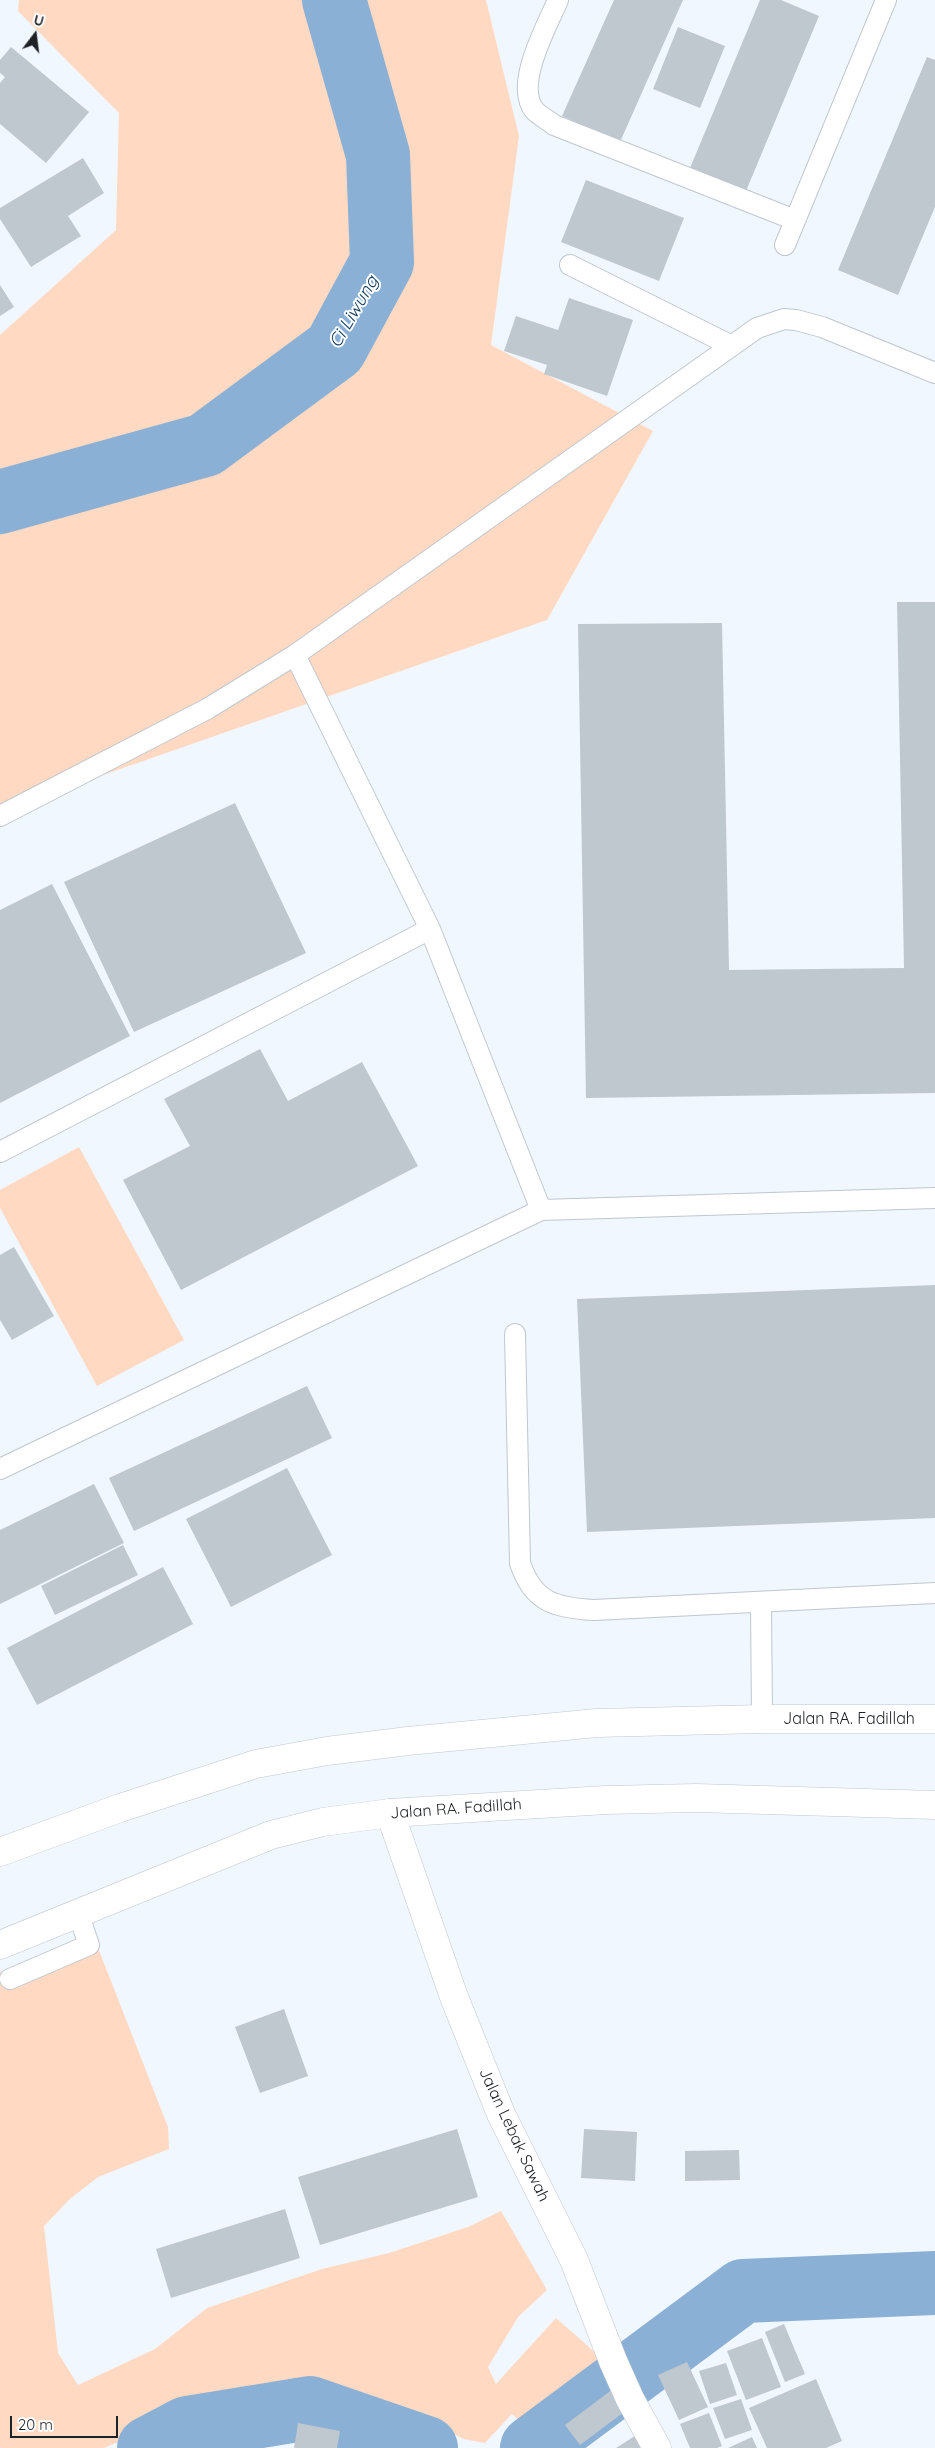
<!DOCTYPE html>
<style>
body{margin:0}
#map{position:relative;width:935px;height:2448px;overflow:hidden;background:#f1f7fe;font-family:Quicksand,sans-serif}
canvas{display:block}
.north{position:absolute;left:10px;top:10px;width:50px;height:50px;-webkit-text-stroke:4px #fff;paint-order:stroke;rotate:15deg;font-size:14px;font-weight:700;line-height:20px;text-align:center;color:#1f2225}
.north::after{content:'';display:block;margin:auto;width:18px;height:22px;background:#1f2225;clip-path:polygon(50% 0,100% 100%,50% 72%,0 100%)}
.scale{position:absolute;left:10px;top:2416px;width:108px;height:22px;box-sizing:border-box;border:2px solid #1f2225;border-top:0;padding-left:6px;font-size:15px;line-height:18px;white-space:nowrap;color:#1f2225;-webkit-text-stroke:4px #fff;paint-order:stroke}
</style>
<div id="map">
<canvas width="935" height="2448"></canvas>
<div class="north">U</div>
<div class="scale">20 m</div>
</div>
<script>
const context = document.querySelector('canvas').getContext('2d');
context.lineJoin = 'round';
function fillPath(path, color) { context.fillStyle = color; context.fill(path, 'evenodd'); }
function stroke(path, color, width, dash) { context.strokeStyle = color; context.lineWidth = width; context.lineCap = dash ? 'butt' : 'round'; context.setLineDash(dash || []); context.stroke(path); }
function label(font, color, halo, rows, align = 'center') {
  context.font = font + ' Quicksand,sans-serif'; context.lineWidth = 4; context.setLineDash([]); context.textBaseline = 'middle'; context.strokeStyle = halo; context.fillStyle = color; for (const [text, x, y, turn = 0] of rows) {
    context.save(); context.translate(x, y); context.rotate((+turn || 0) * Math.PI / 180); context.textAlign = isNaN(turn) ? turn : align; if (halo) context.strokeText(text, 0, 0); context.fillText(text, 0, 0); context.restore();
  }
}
fillPath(new Path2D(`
 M19,0H486L519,136L491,345L653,431L547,620L0,811V335L116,230L119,113L18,11Z
 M79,1147L184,1340L97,1386L0,1208V1190Z
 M93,1935L168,2127L169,2149L98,2177L70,2199L44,2226L58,2353L78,2385L155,2349L207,2308L322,2269L389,2253L468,2227L501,2211L547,2290L518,2317L488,2367L496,2384L556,2318L606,2362L538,2437L512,2414L485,2443L464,2439L368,2394L330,2397L235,2392L104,2448H0V1972Z`), '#ffd9c2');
stroke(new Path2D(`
 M0,502L205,445L335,349L382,262L378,155L334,0
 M149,2448L187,2428L310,2408L426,2448
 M532,2448L743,2291L935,2283`), '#8bb0d6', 64);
fillPath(new Path2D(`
 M614,0H683L620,142L562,116Z
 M760,0H781L819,16L746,191L690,168Z
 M678,27L725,46L700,108L653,89Z
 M11,47L89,112L46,163L0,124V83L5,77L0,73V60Z
 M927,57L935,60V207L898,295L838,270Z
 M83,158L104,193L68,216L81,236L31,267L0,219V208Z
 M586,180L684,218L659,281L561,242Z
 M0,285L14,307L0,316Z
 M569,298L633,320L607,396L544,374L547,365L504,351L516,316L558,330Z
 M897,602H935V1093L586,1098L578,624L722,623L729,970L904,968Z
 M235,803L306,953L134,1032L64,882Z
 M52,884L130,1036L0,1103V910Z
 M260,1049L288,1101L362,1062L418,1166L181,1290L123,1180L190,1146L164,1099Z
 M14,1247L54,1316L12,1340L0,1320V1255Z
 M935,1285V1518L587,1532L577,1299Z
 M307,1386L332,1438L134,1531L109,1478Z
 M287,1468L332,1555L231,1607L186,1519Z
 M94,1484L124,1543L0,1604V1530Z
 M123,1545L138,1575L55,1615L41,1586Z
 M163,1567L193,1624L37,1705L7,1648Z
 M284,2009L308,2076L260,2093L235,2027Z
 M457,2129L478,2197L320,2245L298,2177Z
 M584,2129L637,2132L635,2181L581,2178Z
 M739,2150L740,2180L685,2181V2151Z
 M285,2209L300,2258L171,2298L156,2249Z
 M784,2324L805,2374L785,2382L765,2332Z
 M762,2338L781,2387L746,2400L727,2351Z
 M687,2362L708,2407L679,2420L658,2375Z
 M726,2363L737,2395L710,2404L699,2371Z
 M816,2379L842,2441L826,2448H767L749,2408Z
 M617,2386L632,2406L580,2445L565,2425Z
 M741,2399L752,2430L725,2439L713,2408Z
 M709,2413L722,2446L717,2448H690L680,2424Z
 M298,2423L340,2431L337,2448H294Z
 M641,2432L651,2448H616Z
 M752,2437L757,2448H728Z`), '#bfc7cf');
const service = new Path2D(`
 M558,0C547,26 513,86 535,111C540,116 548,120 554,125L795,220
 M785,245L886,0
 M570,265L730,345
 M295,655L430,929L541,1210
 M0,816L207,709L295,655L757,328L784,319L796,320L822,327L935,373
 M0,1152L430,929
 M515,1334L520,1563C533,1602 555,1608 594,1610L935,1593
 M0,1469L541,1210L935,1198
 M761,1602L762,1719
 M10,1979L89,1945L78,1913`);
const minor = new Path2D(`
 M390,1813L454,1997L501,2114L574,2260L613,2361L630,2399L657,2448`);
const secondary = new Path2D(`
 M0,1852L120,1808L256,1764L327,1751L408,1741L597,1723L762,1719H935
 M0,1945L271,1835L323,1822L390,1813L606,1800L696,1798L935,1805`);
stroke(service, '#bfc7cf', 22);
stroke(minor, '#bfc7cf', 29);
stroke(secondary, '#bfc7cf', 29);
stroke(service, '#fff', 20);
stroke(minor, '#fff', 28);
stroke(secondary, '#fff', 28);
label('16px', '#1f2225', '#fff', [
 ["Jalan RA. Fadillah",849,1719],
 ["Jalan RA. Fadillah",456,1809,-4],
 ["Jalan Lebak Sawah",514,2135,65]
]);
label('italic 18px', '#10395d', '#fff', [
 ["Ci Liwung",354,312,-60]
]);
</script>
